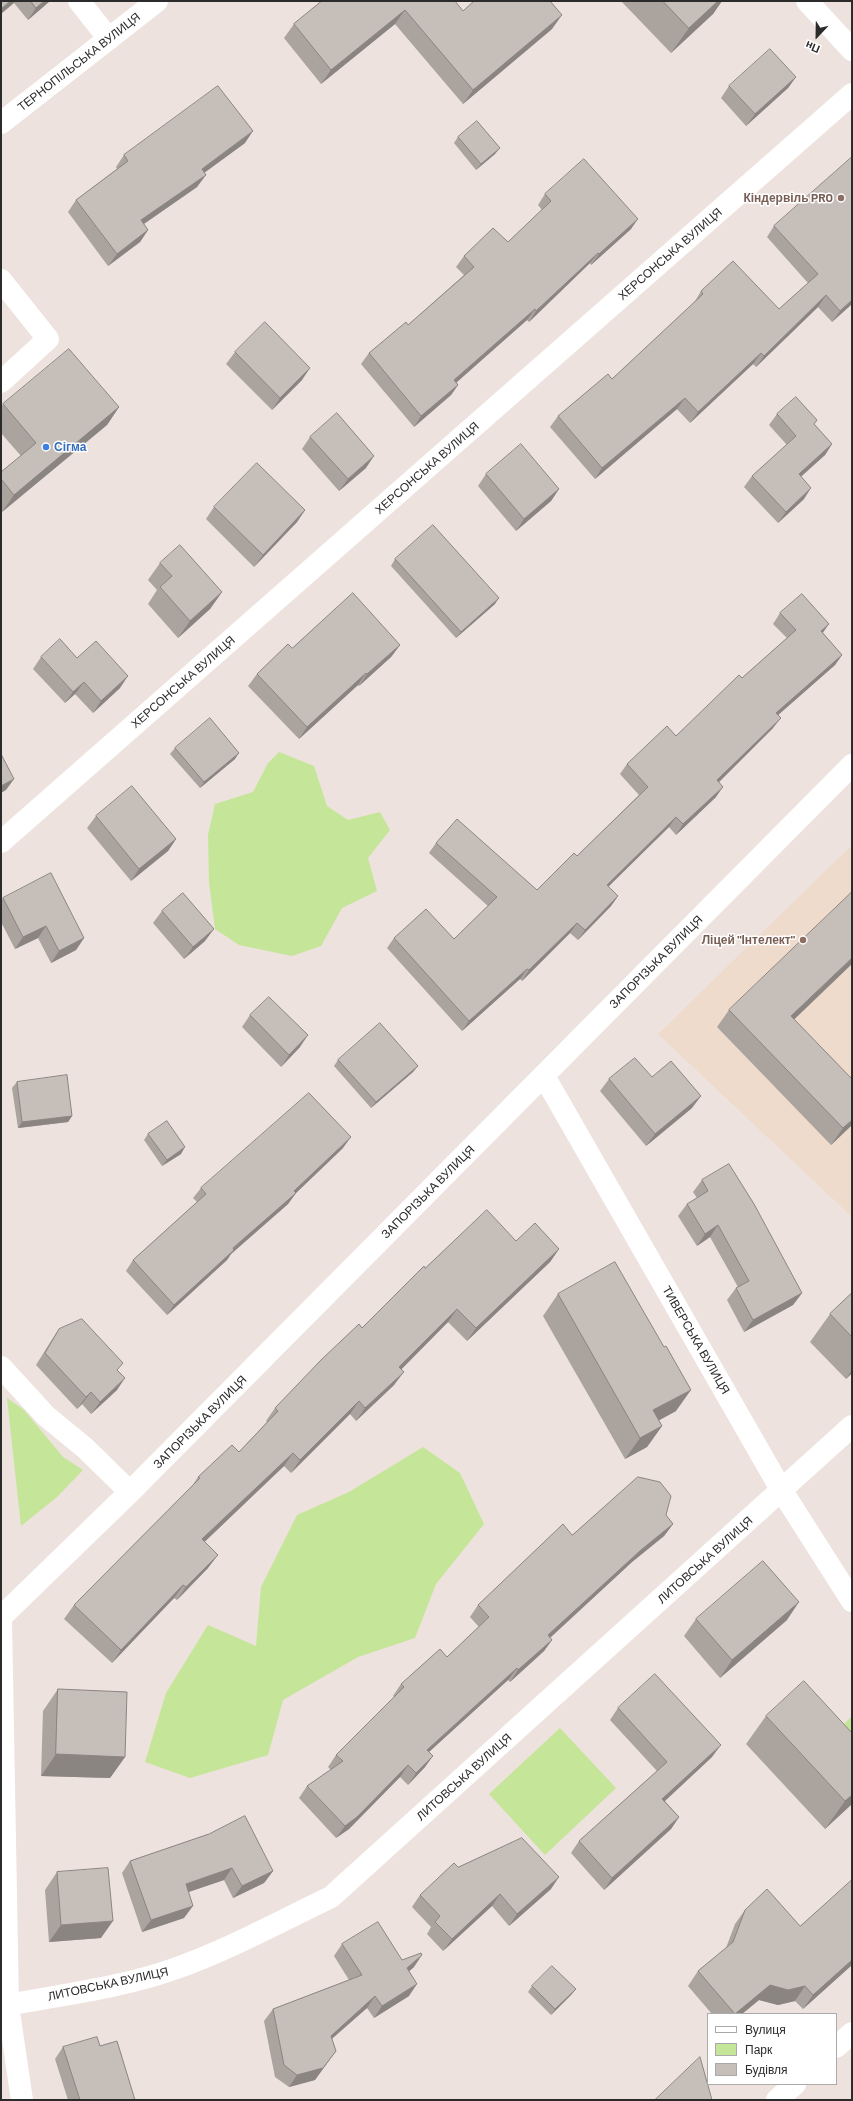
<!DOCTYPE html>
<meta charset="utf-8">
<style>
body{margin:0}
#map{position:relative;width:853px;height:2101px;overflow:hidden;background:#ede2dd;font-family:Barlow,sans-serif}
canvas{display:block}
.frame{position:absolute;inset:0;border:2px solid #2b2b2b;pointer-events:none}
.legend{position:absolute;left:707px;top:2013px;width:130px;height:72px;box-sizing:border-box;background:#fff;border:1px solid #aaa;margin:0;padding:5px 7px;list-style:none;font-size:12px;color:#2b2b2b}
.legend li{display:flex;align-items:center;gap:8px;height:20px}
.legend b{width:20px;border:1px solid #aaa}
.north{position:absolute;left:797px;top:16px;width:40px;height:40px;-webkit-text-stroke:3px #fff;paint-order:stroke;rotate:202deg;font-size:11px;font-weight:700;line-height:16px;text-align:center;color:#2b2b2b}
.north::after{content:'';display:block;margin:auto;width:14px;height:18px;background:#2b2b2b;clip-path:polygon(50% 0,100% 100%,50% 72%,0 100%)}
</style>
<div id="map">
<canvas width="853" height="2101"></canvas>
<div class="frame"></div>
<ul class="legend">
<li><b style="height:5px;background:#fff"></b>Вулиця</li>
<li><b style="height:11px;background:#c5e598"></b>Парк</li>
<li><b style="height:11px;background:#c6beb8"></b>Будівля</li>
</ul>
<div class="north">Пн</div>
</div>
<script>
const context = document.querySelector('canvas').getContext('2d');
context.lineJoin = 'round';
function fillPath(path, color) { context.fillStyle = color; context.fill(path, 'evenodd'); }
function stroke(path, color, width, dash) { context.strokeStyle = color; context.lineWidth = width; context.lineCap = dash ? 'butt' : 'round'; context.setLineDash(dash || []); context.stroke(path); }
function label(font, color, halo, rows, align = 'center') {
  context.font = font + ' Barlow,sans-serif'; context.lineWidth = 3; context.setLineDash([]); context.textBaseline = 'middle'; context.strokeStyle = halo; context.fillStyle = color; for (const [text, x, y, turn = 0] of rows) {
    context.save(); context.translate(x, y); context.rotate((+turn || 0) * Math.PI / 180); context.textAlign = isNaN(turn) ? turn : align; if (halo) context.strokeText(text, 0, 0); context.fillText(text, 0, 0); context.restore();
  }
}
fillPath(new Path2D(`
 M852,845V1217L658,1034Z`), '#efdbcc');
fillPath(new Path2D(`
 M279,752L314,766L327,806L348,820L380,812L390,830L368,858L377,891L342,908L321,946L292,956L239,945L215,929L209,882L208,835L215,804L253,792L268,763Z
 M7,1398L24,1410L63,1457L83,1470L57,1497L21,1526Z
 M423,1447L460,1473L484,1524L436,1584L415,1638L358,1657L283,1700L268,1755L190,1778L145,1762L166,1693L208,1625L256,1646L261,1587L297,1515L349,1492Z
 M852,1716V1749L840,1728Z
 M560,1728L616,1788L545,1855L489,1794Z`), '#c5e598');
stroke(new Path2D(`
 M79,1L109,39
 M807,1L852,50
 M1,123L157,1
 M1,280L48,339L1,382
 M1,842L852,94
 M544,1076L782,1491L852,1601
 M1,1367L46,1416L85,1448L130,1492
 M1,1617L130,1492L852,765
 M1,1620L8,2005L22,2100
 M8,2005C60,1995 124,1987 174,1969C228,1950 279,1922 331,1897L852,1426
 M836,2047L852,2033
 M777,2100L795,2084`), '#fff', 22);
fillPath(new Path2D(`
 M1,1H50L28,20L14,3Z
 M322,1L463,11L552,29L463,104L395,24L321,84L284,38L294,24Z
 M621,1H722L713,14L671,53Z
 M796,77L788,88L746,126L721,98L729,86Z
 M458,137L495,154L476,170L454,143Z
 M245,143L204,173L197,187L144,224L148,230L140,242L108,266L68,212L76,200L117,169L116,167L124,155Z
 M545,194L631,229L591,265L590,263L529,322L527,320L456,382L458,385L451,395L414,427L361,364L369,353L408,325L464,275L456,267L464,256L508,242L542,210L538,205Z
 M774,226L852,304L832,322L818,307L756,367L753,364L690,423L677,409L595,479L550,427L558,416L612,379L694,303L701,291L779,309L808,283L767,237Z
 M235,352L302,380L272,410L226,364Z
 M3,404L119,407L107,425L2,512L1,510V472L21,456L1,433V408Z
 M777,414L817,420L814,424L832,444L825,455L801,477L804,499L778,523L744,487L752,476L787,445L769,425Z
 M310,437L366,468L339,491L302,449Z
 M486,474L559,489L551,501L516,531L478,486Z
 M214,507L305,510L297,522L254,567L206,519Z
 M395,559L495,604L456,638L391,566Z
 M160,563L222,592L210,609L178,638L148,604L157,590L148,580Z
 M780,613L823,633L842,655L835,665L778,715L773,728L719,782L716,797L676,835L669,827L608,886L618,896L611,906L578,940L570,933L522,981L520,979L462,1031L387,948L394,938L454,939L488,906L429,853L436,843L537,890L577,856L639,795L620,774L627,764L676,736L742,678L787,638L773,624Z
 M400,645L391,657L359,686L358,685L299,739L248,686L257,674L292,648Z
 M41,657L77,658L120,688L93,713L75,694L65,703L33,669Z
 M175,748L235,759L200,788L170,754Z
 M96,816L176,839L168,851L131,881L87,828Z
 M3,898L84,938L76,950L51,963L38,938L15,949L1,922V901Z
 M162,911L205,941L184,959L153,923Z
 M729,1010L794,1019L852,1125L831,1145L717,1027Z
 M250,1015L300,1047L281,1067L242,1027Z
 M338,1060L418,1066L413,1072L371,1108L334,1066Z
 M652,1077L692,1108L646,1146L600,1091L609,1079Z
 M17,1082L72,1116L68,1122L18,1128L12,1088Z
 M148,1134L181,1154L162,1166L144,1140Z
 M343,1148L296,1193L288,1204L231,1254L227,1260L167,1315L126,1271L133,1260L197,1202L193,1198L201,1188Z
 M702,1180L802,1293L793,1305L744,1332L727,1300L736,1288L738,1287L710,1237L697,1246L678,1216L687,1204L697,1198L693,1192Z
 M516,1241L559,1249L550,1262L467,1341L448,1322L401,1369L394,1385L356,1421L350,1414L291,1473L284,1466L204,1542L208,1568L177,1600L174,1598L112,1663L64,1619L74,1605L190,1489L198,1477L239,1452L267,1422L266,1421L275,1408L362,1328L425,1268Z
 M852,1293V1373L846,1379L810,1342L830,1314Z
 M558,1294L676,1411L659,1420L662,1426L647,1447L625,1459L543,1316Z
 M59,1329L118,1371L117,1390L91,1414L82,1404L77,1409L36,1365L51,1341Z
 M666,1515L673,1524L664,1536L632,1562L550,1638L552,1640L544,1651L510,1682L508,1680L429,1752L425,1767L408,1785L400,1777L349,1829L336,1838L299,1798L307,1786L331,1770L328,1767L336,1755L394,1697L393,1696L401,1684L447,1657L479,1627L470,1617L478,1605L572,1535Z
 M696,1619L787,1620L720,1678L684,1636Z
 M58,1689L125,1757L110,1778L41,1776L43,1711Z
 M618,1708L712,1757L665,1801L679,1817L671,1829L604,1890L571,1853L579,1841L657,1771L610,1720Z
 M766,1716L852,1733V1804L825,1829L746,1744Z
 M209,1834L273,1871L264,1883L233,1898L224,1880L188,1892L184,1918L142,1932L122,1873L130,1861Z
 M458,1867L551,1889L509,1926L492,1906L443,1951L427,1934L431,1927L412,1907L420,1895Z
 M57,1872L101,1938L49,1942L45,1890Z
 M852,1883V1965L803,2009L795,2001L778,2005L759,2000L742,2014H712L688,1986L698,1971L726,1948L735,1924L745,1910L800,1926Z
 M342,1944L402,1960L414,1967L409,1971V1996L374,2018L367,2008L332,2039L327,2063L315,2080L289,2087L275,2077L264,2021L273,2009L349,1980L334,1956Z
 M532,1986L576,1989L571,1995L551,2015L528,1992Z
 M100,2046L135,2100H68L55,2059L63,2047Z`), '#aaa39e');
fillPath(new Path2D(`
 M10,1H15L14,3L1,14V9Z
 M44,1H50L28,20L36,8Z
 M718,1H722L713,14L671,53L689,28Z
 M405,10L395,24L321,84L331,70Z
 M562,15L552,29L463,104L473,90Z
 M796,77L788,88L746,126L755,114Z
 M253,131L245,143L193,181L202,169Z
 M500,148L495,154L476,170L481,164Z
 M206,175L197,187L132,232L141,220Z
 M638,219L631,229L591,265L599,254Z
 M148,230L140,242L108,266L117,254Z
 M598,253L590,263L529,322L536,311Z
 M826,295L818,307L756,367L764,356Z
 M852,300V304L832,322L840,311Z
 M535,309L527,320L447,391L454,380Z
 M761,353L753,364L690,423L698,412Z
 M310,368L302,380L272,410L280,398Z
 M458,385L451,395L414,427L421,416Z
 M685,398L677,409L595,479L602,468Z
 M119,407L107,425L2,512L14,495Z
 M832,444L825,455L791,485L799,474Z
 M374,456L366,468L339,491L348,479Z
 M811,488L804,499L778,523L786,512Z
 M559,489L551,501L516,531L524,519Z
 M305,510L297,522L254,567L263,555Z
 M222,592L210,609L178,638L190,621Z
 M499,598L495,604L456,638L461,632Z
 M829,624L822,634L821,631Z
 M400,645L391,657L359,686L367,674Z
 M842,655L835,665L769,723L776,713Z
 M366,673L358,685L299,739L307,727Z
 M128,676L120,688L93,713L101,701Z
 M84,682L75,694L65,703L73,692Z
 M781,718L773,728L710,791L717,780Z
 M239,753L235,759L200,788L204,782Z
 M14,779L6,790L1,793V786Z
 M723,787L716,797L676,835L683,824Z
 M676,817L669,827L600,895L607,885Z
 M176,839L168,851L131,881L139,869Z
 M618,896L611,906L578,940L585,930Z
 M577,923L570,933L522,981L529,970Z
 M46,926L38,938L15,949L23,937Z
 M214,929L205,941L184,959L193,947Z
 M84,938L76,950L51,963L59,951Z
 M852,958V964L779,1034L791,1016Z
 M527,969L520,979L462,1031L469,1021Z
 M308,1035L300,1047L281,1067L289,1055Z
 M418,1066L413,1072L371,1108L376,1102Z
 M701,1096L692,1108L646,1146L655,1134Z
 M72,1116L68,1122L18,1128L22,1122Z
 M852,1120V1125L831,1145L843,1128Z
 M351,1137L343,1148L296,1193L288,1204L231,1254L227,1260L167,1315L174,1305Z
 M185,1147L181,1154L162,1166L167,1160Z
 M718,1225L710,1237L697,1246L705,1234Z
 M559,1249L550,1262L467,1341L476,1328Z
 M802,1293L793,1305L744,1332L753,1320Z
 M457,1309L448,1322L390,1381L399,1367Z
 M852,1370V1373L846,1379Z
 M404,1372L394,1385L356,1421L365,1408Z
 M125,1378L117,1390L91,1414L100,1402Z
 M691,1390L676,1411L638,1432L653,1410Z
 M91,1392L82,1404L77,1409L86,1397Z
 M359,1401L350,1414L291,1473L300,1460Z
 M662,1426L647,1447L625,1459L640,1438Z
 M293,1453L284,1466L193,1553L202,1539Z
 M673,1524L664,1536L632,1562L540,1647L548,1635L641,1550Z
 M218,1555L208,1568L177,1600L186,1587Z
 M183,1585L174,1598L112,1663L121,1650Z
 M799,1602L787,1620L720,1678L732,1660Z
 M552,1640L544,1651L510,1682L518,1670Z
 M517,1668L508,1680L419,1761L427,1750Z
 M721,1745L712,1757L654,1811L662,1799Z
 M56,1754L125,1757L110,1778L41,1776Z
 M433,1756L425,1767L408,1785L416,1773Z
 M408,1765L400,1777L349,1829L336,1838L345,1826Z
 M852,1795V1804L825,1829L845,1801Z
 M679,1817L671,1829L604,1890L612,1878Z
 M232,1868L224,1880L177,1896L186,1884Z
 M273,1871L264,1883L233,1898L242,1886Z
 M559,1877L551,1889L509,1926L517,1914Z
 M500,1894L492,1906L443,1951L452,1939Z
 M193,1906L184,1918L142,1932L151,1920Z
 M113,1921L101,1938L49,1942L61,1925Z
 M422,1955L414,1967L399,1980L407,1968Z
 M852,1960V1965L803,2009L813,1995Z
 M417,1984L409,1996L374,2018L382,2006Z
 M770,1985L805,1986L795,2001L778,2005L759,2000L742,2014H735Z
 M576,1989L571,1995L551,2015L555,2009Z
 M375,1996L367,2008L322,2047L331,2036Z
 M336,2051L315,2080L289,2087L297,2075Z`), '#8b8581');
const building = new Path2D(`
 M1,1H10L1,9Z
 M31,1H44L36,8Z
 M322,1H455L463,11L474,1H550L562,15L473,90L405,10L331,70L294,24Z
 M663,1H718L689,28Z
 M770,49L796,77L755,114L729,86Z
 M218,86L253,131L202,169L206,175L141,220L148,230L117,254L76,200L128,161L124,155Z
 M477,121L500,148L481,164L458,137Z
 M852,157V300L840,311L826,295L764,356L761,353L698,412L685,398L602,468L558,416L608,374L612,379L703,294L701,291L733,261L779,309L818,274L774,226Z
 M584,159L638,219L599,254L598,253L536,311L535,309L454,380L458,385L421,416L369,353L406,322L408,325L474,267L464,256L493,228L508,242L551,201L545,194Z
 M265,322L310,368L280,398L235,352Z
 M69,349L119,407L14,495L1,479V472L36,443L3,404Z
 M796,397L817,420L814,424L832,444L799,474L811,488L786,512L752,476L796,436L777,414Z
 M337,413L374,456L348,479L310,437Z
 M521,444L559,489L524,519L486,474Z
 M257,463L305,510L263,555L214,507Z
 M433,525L499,598L461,632L395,559Z
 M180,545L222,592L190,621L160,587L172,576L160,563Z
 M353,593L400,645L367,674L366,673L307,727L257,674L288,644L292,648Z
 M802,594L829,624L821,631L842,655L776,713L781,718L717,780L723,787L683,824L676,817L607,885L618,896L585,930L577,923L529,970L527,969L469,1021L394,938L426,909L454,939L497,897L436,843L457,819L537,890L574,853L577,856L648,787L627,764L667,726L676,736L739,675L742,678L796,630L780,613Z
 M60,639L77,658L96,641L128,676L101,701L84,682L73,692L41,657Z
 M210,718L239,753L204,782L175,748Z
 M1,754L14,779L1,786Z
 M132,786L176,839L139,869L96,816Z
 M51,873L84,938L59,951L46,926L23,937L3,898Z
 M852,892V958L791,1016L852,1079V1120L843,1128L729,1010Z
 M183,893L214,929L193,947L162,911Z
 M269,997L308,1035L289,1055L250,1015Z
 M380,1023L418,1066L376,1102L338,1060Z
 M635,1058L652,1077L671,1061L701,1096L655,1134L609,1079Z
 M67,1075L72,1116L22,1122L17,1082Z
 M309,1093L351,1137L294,1191L296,1193L233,1248L234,1250L174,1305L133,1260L206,1194L201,1188Z
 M167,1121L185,1147L167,1160L148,1134Z
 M729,1164L754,1204L802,1293L753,1320L736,1288L749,1281L718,1225L705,1234L687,1204L708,1191L702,1180Z
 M487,1210L516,1241L535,1223L559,1249L476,1328L457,1309L399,1367L404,1372L365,1408L359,1401L300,1460L293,1453L202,1539L218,1555L186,1587L183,1585L121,1650L74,1605L200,1478L198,1477L232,1445L239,1452L278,1411L275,1408L321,1360L359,1324L362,1328L424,1266L425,1268Z
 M615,1262L664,1347L666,1346L691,1390L653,1410L662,1426L640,1438L558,1294Z
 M852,1293V1337L830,1314Z
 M82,1319L123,1363L117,1370L125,1378L100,1402L91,1392L86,1397L45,1353L59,1329Z
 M638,1477L660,1482L671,1496L666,1515L673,1524L641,1550L548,1635L552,1640L518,1670L517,1668L427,1750L433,1756L416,1773L408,1765L357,1817L345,1826L307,1786L343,1761L336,1755L404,1687L401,1684L440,1649L447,1657L489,1617L478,1605L563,1524L572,1535Z
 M763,1561L799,1602L732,1660L696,1619Z
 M655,1674L721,1745L662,1799L679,1817L612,1878L579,1841L667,1762L618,1708Z
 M804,1681L852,1733V1795L845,1801L766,1716Z
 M58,1689L127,1692L125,1757L56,1754Z
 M245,1816L273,1871L242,1886L232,1868L186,1884L193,1906L151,1920L130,1861L209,1834Z
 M522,1838L559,1877L517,1914L500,1894L452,1939L435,1922L440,1916L420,1895L454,1863L458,1867Z
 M108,1868L113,1921L61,1925L57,1872Z
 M851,1881L852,1883V1960L813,1995L805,1986L788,1990L770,1985L735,2014L698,1971L733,1942L745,1910L767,1889L800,1926Z
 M378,1922L402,1960L421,1953L422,1955L407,1968L417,1984L382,2006L375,1996L331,2036L336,2051L323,2068L297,2075L284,2065L273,2009L362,1975L342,1944Z
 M552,1966L576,1989L555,2009L532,1986Z
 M97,2037L100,2046L117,2041L135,2100H80L63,2047Z
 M700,2057L712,2100H655Z`);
fillPath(building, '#c6beb8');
stroke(building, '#8b8581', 1);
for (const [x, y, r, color] of [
 [841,198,4,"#8d6e63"],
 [46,447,4,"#3f7fe0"],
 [803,940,4,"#8d6e63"]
]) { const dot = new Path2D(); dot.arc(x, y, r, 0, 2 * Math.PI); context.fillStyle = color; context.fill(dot); stroke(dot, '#fff', 1.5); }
label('12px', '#2b2b2b', '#fff', [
 ["ТЕРНОПІЛЬСЬКА ВУЛИЦЯ",79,62,-38],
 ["ХЕРСОНСЬКА ВУЛИЦЯ",670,254,-41],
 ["ХЕРСОНСЬКА ВУЛИЦЯ",427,468,-41],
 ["ХЕРСОНСЬКА ВУЛИЦЯ",183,682,-41],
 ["ЗАПОРІЗЬКА ВУЛИЦЯ",656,962,-45],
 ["ЗАПОРІЗЬКА ВУЛИЦЯ",428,1192,-45],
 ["ТИВЕРСЬКА ВУЛИЦЯ",696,1340,60],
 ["ЗАПОРІЗЬКА ВУЛИЦЯ",200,1422,-45],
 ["ЛИТОВСЬКА ВУЛИЦЯ",705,1560,-42],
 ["ЛИТОВСЬКА ВУЛИЦЯ",464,1777,-42],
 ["ЛИТОВСЬКА ВУЛИЦЯ",108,1984,-12]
]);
label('bold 12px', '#785e54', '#fff', [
 ["Кіндервіль PRO",833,198],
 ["Ліцей \"Інтелект\"",795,940]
], 'right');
label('bold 12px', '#366cbe', '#fff', [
 ["Сігма",54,447]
], 'left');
</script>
